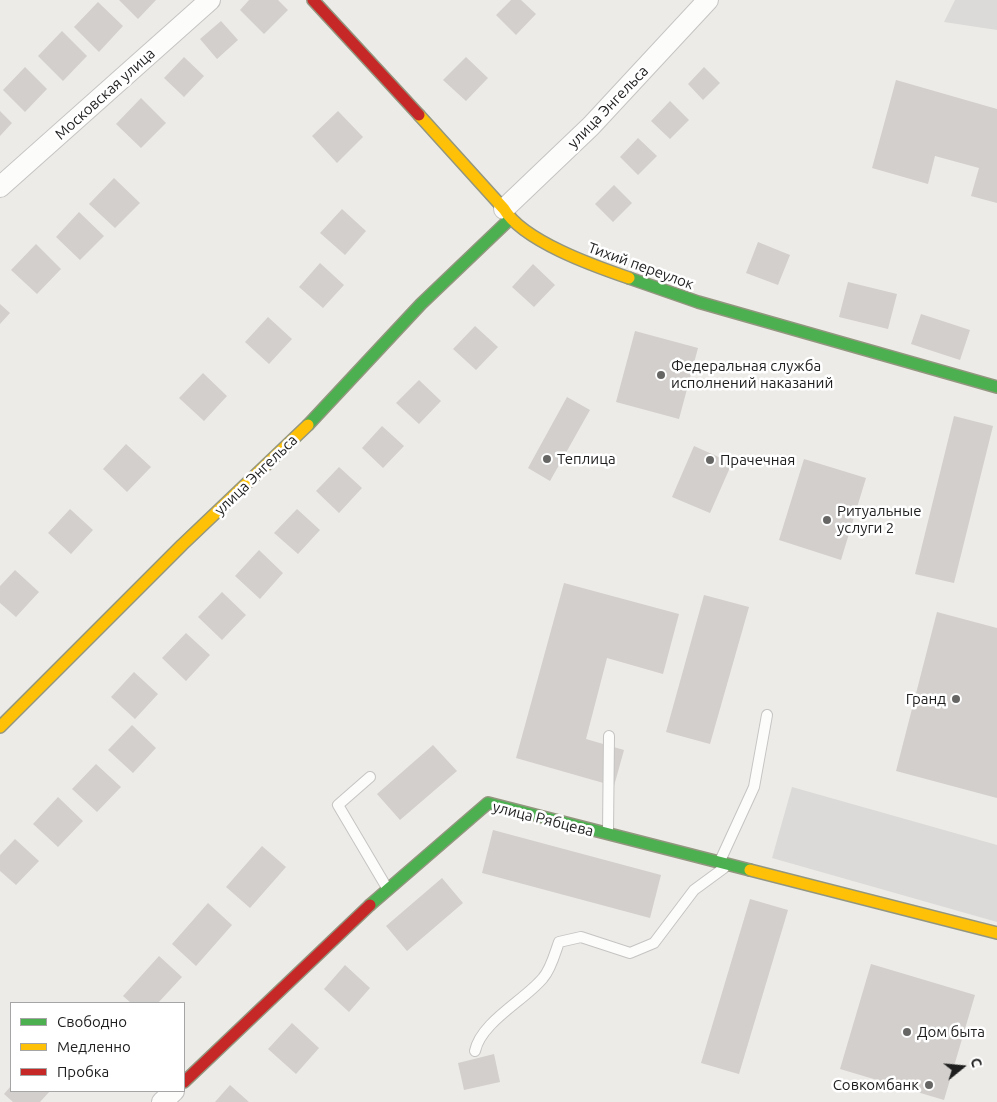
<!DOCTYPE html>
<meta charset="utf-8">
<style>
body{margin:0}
#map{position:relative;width:997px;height:1102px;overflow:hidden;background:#edebe7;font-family:Ubuntu,sans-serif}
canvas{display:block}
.legend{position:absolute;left:10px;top:1002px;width:175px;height:90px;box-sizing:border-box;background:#fff;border:1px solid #a5a5a5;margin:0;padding:6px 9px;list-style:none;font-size:15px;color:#1e1e1e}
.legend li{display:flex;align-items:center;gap:10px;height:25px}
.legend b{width:25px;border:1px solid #a5a5a5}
.north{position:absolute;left:937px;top:1042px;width:50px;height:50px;-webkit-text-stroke:4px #fff;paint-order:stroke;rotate:73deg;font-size:14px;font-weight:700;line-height:20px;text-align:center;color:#1e1e1e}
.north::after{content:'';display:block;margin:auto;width:18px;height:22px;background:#1e1e1e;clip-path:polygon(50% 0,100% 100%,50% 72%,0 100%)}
</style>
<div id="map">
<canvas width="997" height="1102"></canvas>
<ul class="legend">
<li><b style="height:6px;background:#4caf50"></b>Свободно</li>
<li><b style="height:6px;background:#ffc107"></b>Медленно</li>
<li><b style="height:6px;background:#c62828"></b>Пробка</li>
</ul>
<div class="north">С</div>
</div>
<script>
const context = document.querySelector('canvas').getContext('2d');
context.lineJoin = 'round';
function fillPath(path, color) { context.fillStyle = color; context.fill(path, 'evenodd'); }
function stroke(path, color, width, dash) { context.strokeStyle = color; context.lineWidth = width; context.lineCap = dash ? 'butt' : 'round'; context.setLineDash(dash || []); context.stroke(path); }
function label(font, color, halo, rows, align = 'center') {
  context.font = font + ' Ubuntu,sans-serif'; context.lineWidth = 5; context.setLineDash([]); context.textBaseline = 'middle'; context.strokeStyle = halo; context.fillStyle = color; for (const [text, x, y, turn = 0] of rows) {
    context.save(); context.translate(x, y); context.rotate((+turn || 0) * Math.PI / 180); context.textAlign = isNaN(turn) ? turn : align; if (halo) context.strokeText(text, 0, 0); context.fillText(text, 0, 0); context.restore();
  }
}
fillPath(new Path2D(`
 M955,0H997V30L944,22Z
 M792,787L997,845V922L772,858Z`), '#dbdad8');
fillPath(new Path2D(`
 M119,0H156L138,19Z
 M249,0H278L288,10L264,34L240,10Z
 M511,0H521L536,14L516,35L496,15Z
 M98,2L123,26L99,52L74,27Z
 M221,21L238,40L217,59L200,39Z
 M62,31L87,56L63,81L38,56Z
 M184,57L204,76L184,97L164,78Z
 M466,57L488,78L466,101L443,80Z
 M25,67L47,89L25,112L3,90Z
 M704,67L720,83L703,100L688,84Z
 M896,80L997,109V203L971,196L979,168L935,156L928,184L872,168Z
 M141,98L166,123L141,148L116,124Z
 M670,101L689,120L670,139L651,121Z
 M0,111L12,123L0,136Z
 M338,111L363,137L337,163L312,136Z
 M638,138L657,156L638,175L620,157Z
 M114,178L140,203L115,228L89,204Z
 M614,185L632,203L613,222L595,204Z
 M342,209L366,231L345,255L320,233Z
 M79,212L104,236L80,260L56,237Z
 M758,242L790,255L778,285L746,273Z
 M36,244L61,269L37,294L11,270Z
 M320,263L344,285L323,308L299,287Z
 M533,264L555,285L534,307L512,287Z
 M848,282L897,294L888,329L839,317Z
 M0,304L10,313L0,324Z
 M921,314L970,330L960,360L911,344Z
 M268,317L292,339L269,364L245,342Z
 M475,326L498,347L476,370L453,349Z
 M635,331L698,348L679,419L616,402Z
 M203,373L227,396L204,421L179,398Z
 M419,380L441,401L419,424L396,403Z
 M567,397L590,410L550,481L528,468Z
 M954,416L993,426L954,583L915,574Z
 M382,426L404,446L383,468L362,448Z
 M126,444L151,467L127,492L103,469Z
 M694,446L732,463L710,513L672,497Z
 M804,459L866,478L841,560L779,540Z
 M339,467L362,488L339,513L316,491Z
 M70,509L93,530L71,554L48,533Z
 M297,509L320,530L298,554L274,533Z
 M259,550L283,573L260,599L235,576Z
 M15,570L39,592L16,617L0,603V586Z
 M564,583L679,614L663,674L607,658L586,739L624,750L614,786L516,758Z
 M222,592L246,615L222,640L198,617Z
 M704,595L749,607L710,744L666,732Z
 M937,612L997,628V798L896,771Z
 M186,633L210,655L186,681L162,658Z
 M134,672L158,694L135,719L111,697Z
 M132,725L156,748L133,773L108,750Z
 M433,745L457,771L400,820L377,794Z
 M96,764L121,787L97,812L72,789Z
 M58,797L83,821L58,847L33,824Z
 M493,830L661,875L650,918L482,873Z
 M15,839L39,861L16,885L0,871V855Z
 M262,846L286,867L250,908L226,887Z
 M442,878L463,903L407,951L386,926Z
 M750,899L788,910L739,1074L701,1063Z
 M208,903L232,925L196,966L172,944Z
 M159,956L182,977L158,1003H131L123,996Z
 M871,964L975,995L944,1100L840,1069Z
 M345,965L370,988L349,1012L324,989Z
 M292,1023L319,1048L296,1074L268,1049Z
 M494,1054L500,1082L464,1090L458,1063Z
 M230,1085L249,1102H215Z
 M11,1086V1091H50L40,1102H13L4,1094Z`), '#d2cfcc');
const lane = new Path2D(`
 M370,777L338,805L387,888
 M608,832L609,736
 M720,861L754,787L767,715
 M475,1051C481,1022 525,1000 543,978C551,969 555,953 559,942L581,937L630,953L654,943L694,890L724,868`);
const street = new Path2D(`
 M0,187L210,0
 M504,209L591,126L708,0
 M162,1102L174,1091`);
const fast = new Path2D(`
 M629,278L698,302L997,387
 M308,425L421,304L510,219
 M370,905L488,803L750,870`);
const slow = new Path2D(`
 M419,115L504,209C523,241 594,266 629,278
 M0,727L182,545L308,425
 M750,870L997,933`);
const jam = new Path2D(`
 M313,0L419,115
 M184,1082L370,905`);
stroke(lane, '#c5c4c3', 12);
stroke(street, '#c5c4c3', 22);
stroke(fast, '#93967f', 14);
stroke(slow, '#93967f', 14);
stroke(jam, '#93967f', 14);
stroke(lane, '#fcfcfb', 10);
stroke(street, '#fcfcfb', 20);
stroke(fast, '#4caf50', 11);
stroke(slow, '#ffc107', 11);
stroke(jam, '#c62828', 11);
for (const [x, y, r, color] of [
 [661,375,5,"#666664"],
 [547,459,5,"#666664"],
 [710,460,5,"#666664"],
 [827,520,5,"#666664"],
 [956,699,5,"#666664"],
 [907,1032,5,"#666664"],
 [929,1085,5,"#666664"]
]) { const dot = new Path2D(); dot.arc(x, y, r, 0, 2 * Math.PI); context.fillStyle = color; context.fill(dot); stroke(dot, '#fff', 2); }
label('15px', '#1e1e1e', '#fff', [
 ["Московская улица",105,94,-42],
 ["улица Энгельса",608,107,-46],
 ["Тихий переулок",641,266,20],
 ["улица Энгельса",256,475,-44],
 ["улица Рябцева",543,819,14]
]);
label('15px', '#1e1e1e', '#fff', [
 ["Федеральная служба",671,366],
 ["исполнений наказаний",671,383],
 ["Теплица",557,459],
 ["Прачечная",720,460],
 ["Ритуальные",837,511],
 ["услуги 2",837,528],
 ["Гранд",946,699,"right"],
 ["Дом быта",917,1032],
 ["Совкомбанк",919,1085,"right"]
], 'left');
</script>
